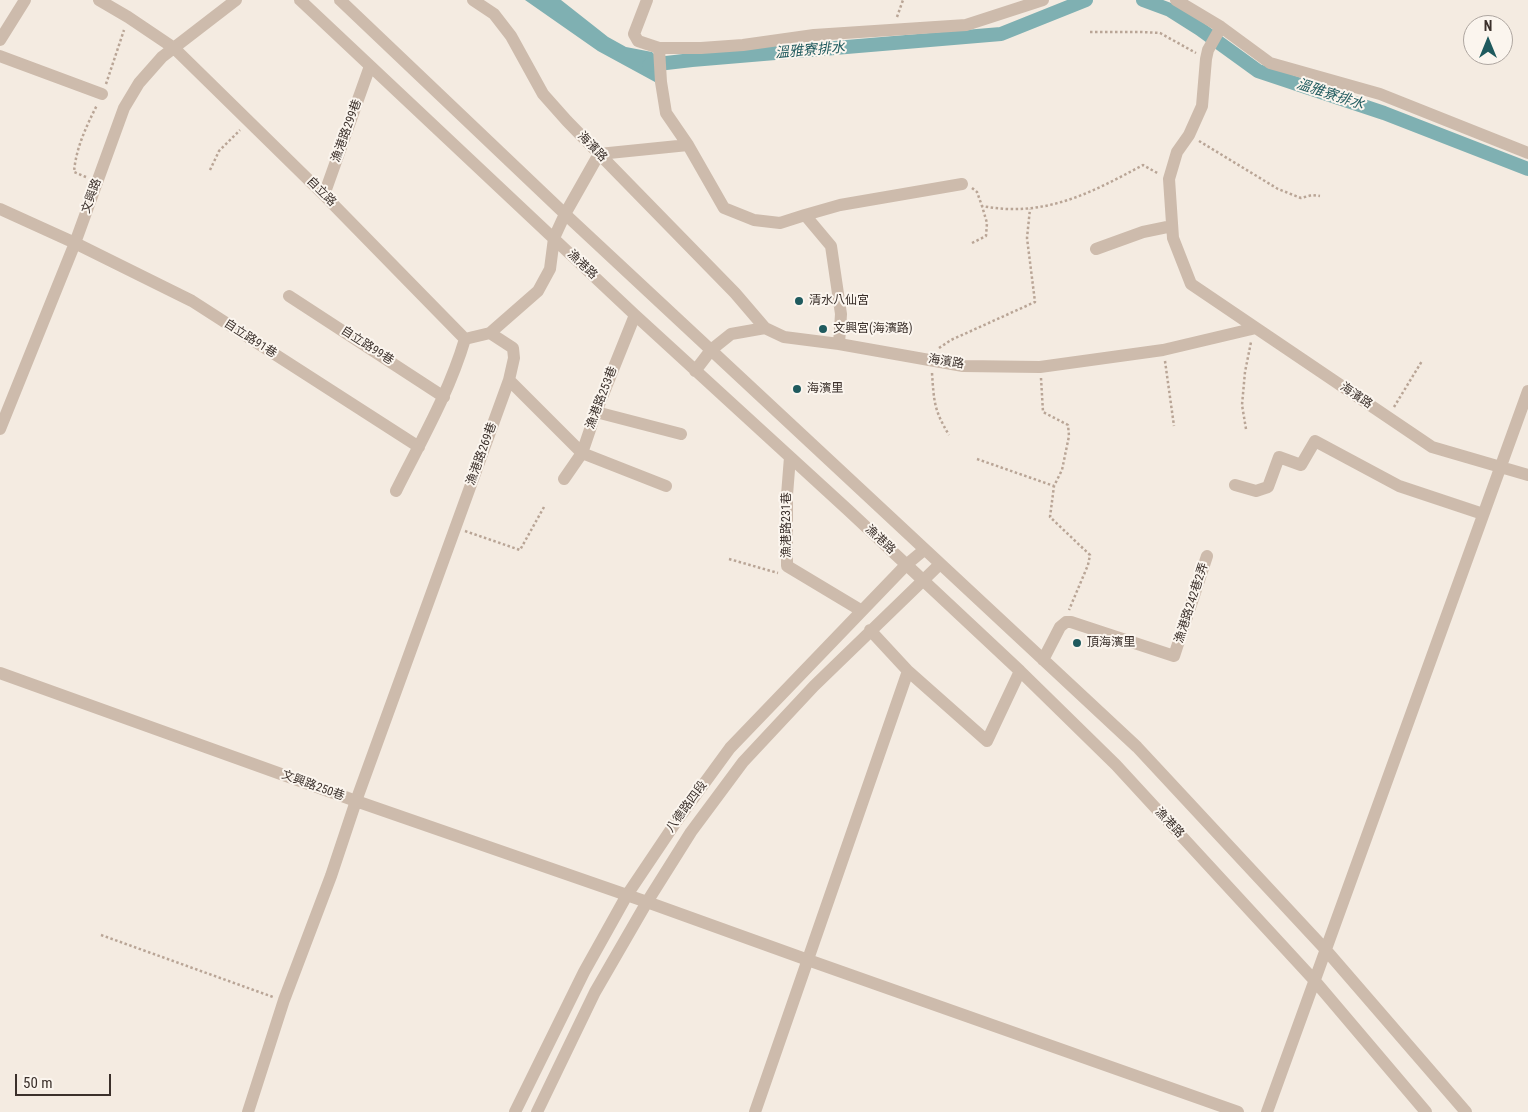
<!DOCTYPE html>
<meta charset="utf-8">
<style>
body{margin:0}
#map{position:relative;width:1528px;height:1112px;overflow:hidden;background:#f4ebe1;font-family:"Roboto Condensed",sans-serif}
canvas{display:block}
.north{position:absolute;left:1463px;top:15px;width:50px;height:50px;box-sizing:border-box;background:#fbf5ee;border:1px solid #aea6a0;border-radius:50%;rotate:0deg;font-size:14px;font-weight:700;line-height:20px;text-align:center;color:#3b302b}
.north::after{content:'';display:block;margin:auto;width:18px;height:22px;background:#1f5a5e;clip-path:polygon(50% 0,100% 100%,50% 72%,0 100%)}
.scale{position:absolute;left:15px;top:1074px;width:96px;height:22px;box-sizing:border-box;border:2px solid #3b302b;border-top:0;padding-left:6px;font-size:15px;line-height:18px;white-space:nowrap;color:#3b302b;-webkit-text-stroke:4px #fbf5ee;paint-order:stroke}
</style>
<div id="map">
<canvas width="1528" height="1112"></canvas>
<div class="north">N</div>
<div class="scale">50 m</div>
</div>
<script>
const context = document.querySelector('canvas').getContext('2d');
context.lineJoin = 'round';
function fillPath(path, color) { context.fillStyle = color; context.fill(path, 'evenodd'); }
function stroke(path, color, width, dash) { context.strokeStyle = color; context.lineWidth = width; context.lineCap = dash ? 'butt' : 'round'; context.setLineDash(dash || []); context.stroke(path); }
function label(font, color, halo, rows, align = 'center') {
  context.font = font + ' "Roboto Condensed","Noto Sans TC",sans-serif'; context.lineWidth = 4; context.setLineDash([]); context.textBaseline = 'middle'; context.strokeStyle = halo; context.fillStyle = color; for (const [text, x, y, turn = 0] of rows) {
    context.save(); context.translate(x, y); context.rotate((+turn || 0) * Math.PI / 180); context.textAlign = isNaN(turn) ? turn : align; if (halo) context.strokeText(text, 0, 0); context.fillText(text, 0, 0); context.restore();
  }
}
fillPath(new Path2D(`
 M525,0H561L608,37L626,47L652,52L655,55L656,81L655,82L598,51Z`), '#7fb0b2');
stroke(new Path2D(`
 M1143,0L1170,10L1200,29L1258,71L1384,113L1528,169
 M649,65L692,60L1001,34L1086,0`), '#7fb0b2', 14);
stroke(new Path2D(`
 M897,17L903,0
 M1090,32H1142L1160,33L1196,53
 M106,84L124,30
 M1199,141L1278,189L1301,198L1312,195L1320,196
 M210,170L219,151L240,130
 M86,177L74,172C76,148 86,127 97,105
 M972,188L977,192L982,206C1044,218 1091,193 1143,165L1159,174
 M972,243L986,236L987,223L982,206
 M939,348L951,340L1035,302L1027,238L1030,209
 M1165,361L1174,426
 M932,373C934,402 934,410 949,435
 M1041,378L1043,412L1068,425L1069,436L1062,470L1054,486L1050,517L1090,555L1088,565L1069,610
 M1394,407L1422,361
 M1246,429L1242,405L1245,372L1251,342
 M977,459L1054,486
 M465,531L520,550L544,507
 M729,559L778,573
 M101,935L273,997`), '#b9a596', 2.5, [2.5, 2.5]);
stroke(new Path2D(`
 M99,0L128,17L174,48L324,195L465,339
 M300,0L635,315L848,510L1020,671L1116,765L1314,980L1426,1112
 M340,0L565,214L1137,747L1325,949L1466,1112
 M473,0L494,14L511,36L543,94L567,121L735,293L765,328L784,337L839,344L963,366L1040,367L1163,350L1256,328L1432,447L1528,475
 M647,0L634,34L638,41L659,48H701L743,45L814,35L966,25L1043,0
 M1176,0L1221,27L1270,63L1380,94L1528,153
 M1221,27L1208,50L1206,59L1202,106L1189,135L1177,152L1169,179L1173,238L1191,284L1256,328
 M0,40L25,0
 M659,48L661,82L666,113L688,145L724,208L754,220L780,223L805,215L831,246L841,314L839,344
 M0,56L102,94
 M599,154L688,145
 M324,195L370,66
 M0,209L75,243L192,301L419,447
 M805,215L840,205L962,184
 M1096,249L1143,232L1172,226
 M289,296L444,397
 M465,339L490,333L538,291L550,269L554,238L565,214L599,154
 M695,371L711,350L731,334L765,328
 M509,380L582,453L666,486
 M596,412L681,434
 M0,429L75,243L124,108L139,83L162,57L236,0
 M790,457L787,495V566L862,611
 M564,479L582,453L596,412L635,315
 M1235,485L1256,491L1268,487L1279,457L1301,465L1315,441L1399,486L1483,514
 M396,491C421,441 449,393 465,339
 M870,630L908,671L987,741L1020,671
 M1043,660L1060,627L1066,622H1071L1174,656L1207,556
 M0,673L356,801L647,902L808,960L1238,1112
 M248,1112L284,1000L331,876L356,801L509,380L514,358L513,348L490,333
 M515,1112L584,972L627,895L676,822L730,748L906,565L924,550
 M537,1112L595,992L647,902L691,832L743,762L814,686L940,564
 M755,1112L908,671
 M1267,1112L1528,391`), '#cdbbac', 12);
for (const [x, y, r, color] of [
 [799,301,5,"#1f5a5e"],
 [823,329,5,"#1f5a5e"],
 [797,389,5,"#1f5a5e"],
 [1077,643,5,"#1f5a5e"]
]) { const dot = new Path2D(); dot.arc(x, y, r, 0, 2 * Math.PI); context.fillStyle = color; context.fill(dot); stroke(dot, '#fbf5ee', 2); }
label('12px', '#3b302b', '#fbf5ee', [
 ["漁港路299巷",347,131,-70],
 ["海濱路",592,147,46],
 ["自立路",321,192,45],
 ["文興路",92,196,-70],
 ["漁港路",582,265,44],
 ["自立路91巷",250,339,33],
 ["自立路99巷",367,346,33],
 ["海濱路",946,362,9],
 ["海濱路",1356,396,34],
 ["漁港路253巷",602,398,-69],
 ["漁港路269巷",482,454,-70],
 ["漁港路231巷",787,525,-90],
 ["漁港路",880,540,43],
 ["漁港路242巷2弄",1192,603,-72],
 ["文興路250巷",313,786,20],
 ["八德路四段",687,807,-54],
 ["漁港路",1169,823,47]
]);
label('12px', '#3b302b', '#fbf5ee', [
 ["清水八仙宮",809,301],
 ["文興宮(海濱路)",833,329],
 ["海濱里",807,389],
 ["頂海濱里",1087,643]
], 'left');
label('italic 14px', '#1f5a5e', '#fbf5ee', [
 ["溫雅寮排水",810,51,-5],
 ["溫雅寮排水",1330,95,18]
]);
</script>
